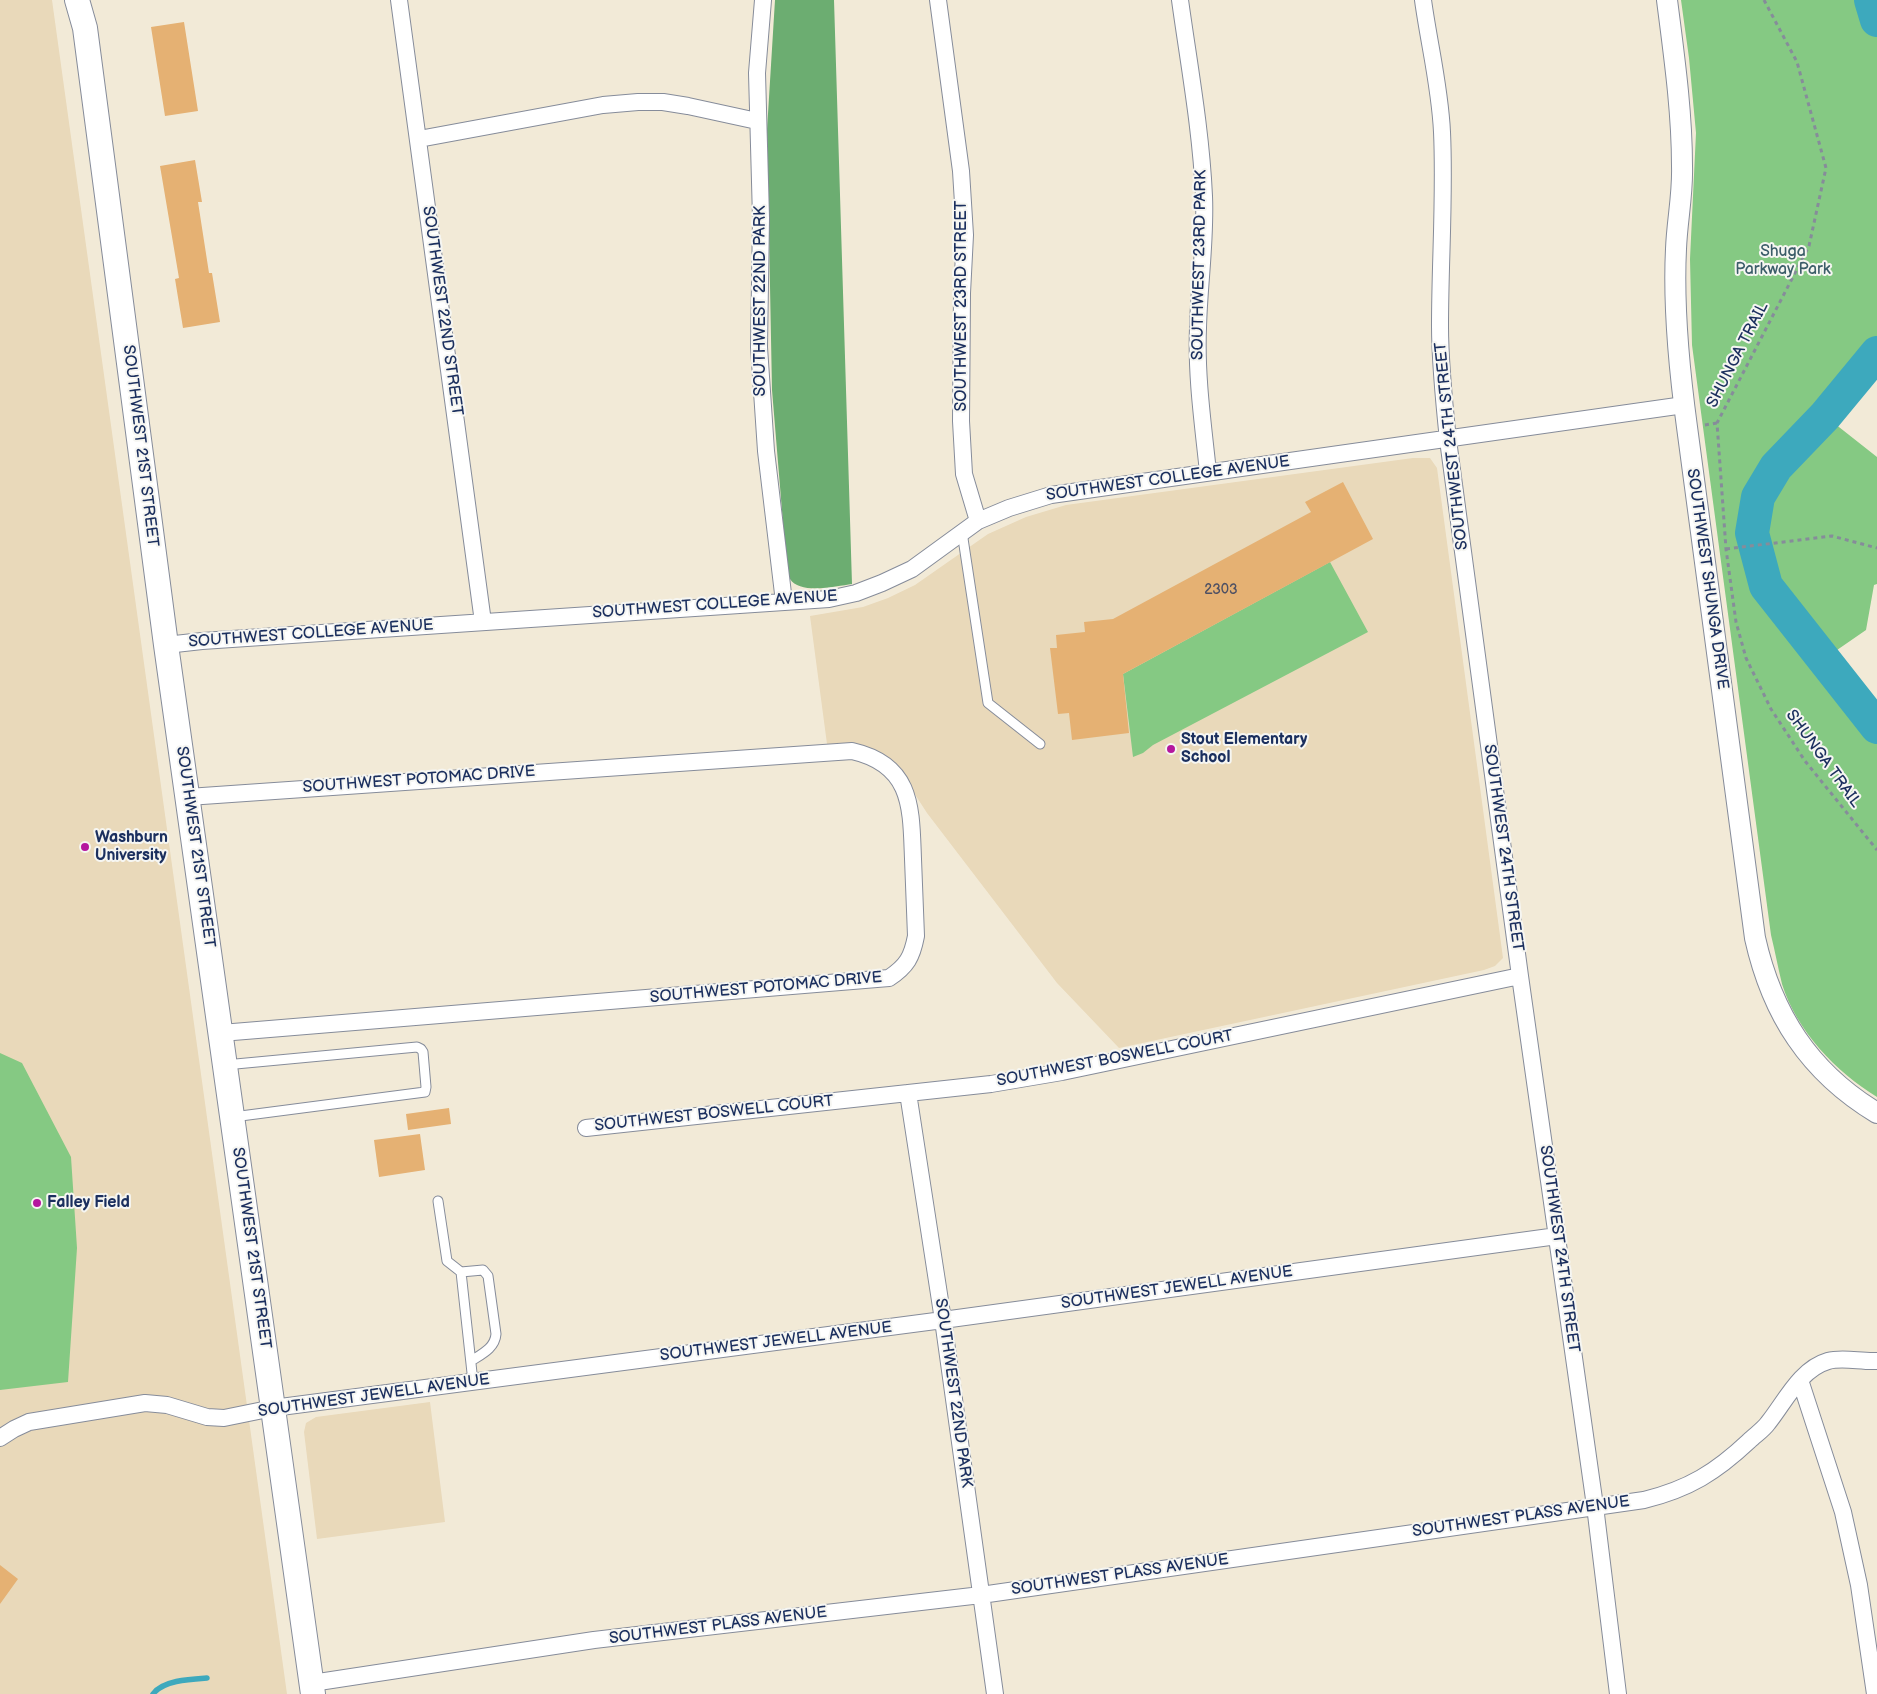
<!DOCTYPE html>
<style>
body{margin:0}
canvas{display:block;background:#f2ead7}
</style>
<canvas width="1877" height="1694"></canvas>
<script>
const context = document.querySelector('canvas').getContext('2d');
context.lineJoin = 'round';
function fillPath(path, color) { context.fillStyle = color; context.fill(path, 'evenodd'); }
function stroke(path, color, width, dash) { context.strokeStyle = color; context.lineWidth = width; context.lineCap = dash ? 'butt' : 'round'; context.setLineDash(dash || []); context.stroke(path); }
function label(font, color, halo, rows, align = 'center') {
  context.font = font + ' "Balsamiq Sans",sans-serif'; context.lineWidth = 4; context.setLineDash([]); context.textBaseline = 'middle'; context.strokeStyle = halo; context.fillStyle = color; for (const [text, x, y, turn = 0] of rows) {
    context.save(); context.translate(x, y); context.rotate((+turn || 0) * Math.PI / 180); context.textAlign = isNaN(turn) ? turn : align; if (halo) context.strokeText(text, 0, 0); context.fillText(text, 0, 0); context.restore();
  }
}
fillPath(new Path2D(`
 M0,0H52L287,1694H0Z
 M1413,458H1430L1437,468L1503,958L1495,966L1484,970L1119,1048L1057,983L927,813L898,768L855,744H827L810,616L863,607L888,598L915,585L988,534L1026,517L1066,505Z
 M430,1402L445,1522L317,1539L304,1432L306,1423L316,1417Z`), '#e9d9ba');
fillPath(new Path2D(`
 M1681,0H1871L1877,20V353L1825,416L1877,457V584L1874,585L1866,630L1824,659L1877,727V1097C1836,1072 1796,1030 1782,984C1778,968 1775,951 1771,935L1692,345L1690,259L1696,133L1689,58Z
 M1330,562L1368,632L1153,745L1143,753L1133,757L1123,674Z
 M0,1053L22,1063L71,1157L77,1248L68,1382L0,1390Z`), '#85c983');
fillPath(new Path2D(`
 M775,0H834L852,584C837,586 800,595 790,579C787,574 787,565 786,559L772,390L767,130Z`), '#6cad71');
stroke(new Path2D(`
 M153,1694C163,1680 192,1679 207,1678`), '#3da9bd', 5.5);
stroke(new Path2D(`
 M1871,0L1877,20
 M1877,353L1825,416L1776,467L1758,497L1752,533L1766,586L1877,727`), '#3da9bd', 34);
fillPath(new Path2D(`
 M184,22L198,111L165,116L151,27Z
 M195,160L202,202H198L209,273H212L220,322L183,328L175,279L179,278L160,166Z
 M1343,482L1373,539L1123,674L1129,733L1072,740L1069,713L1058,714L1050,648H1057L1056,635L1085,632L1084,622L1113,619L1311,512L1305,502Z
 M449,1108L451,1124L408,1130L406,1114Z
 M420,1134L425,1170L379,1177L374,1140Z
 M0,1565L18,1579L0,1604Z`), '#e5b173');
const service = new Path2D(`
 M962,532L988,703L1040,744
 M225,1065L417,1047L421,1049L423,1052L426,1087L425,1092L233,1117
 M438,1201L447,1261L461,1272L483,1270L488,1276L496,1334C495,1348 482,1354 471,1361
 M461,1272L473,1382`);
const minor = new Path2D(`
 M399,0L483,622
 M763,0L757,73L761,218L759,347L766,451L784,602
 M938,0L961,171L965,235L962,293L961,421L964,474L978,521
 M1180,0C1189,65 1201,130 1204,196C1206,240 1199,284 1198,328C1196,376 1203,424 1208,472
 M1423,0C1429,44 1440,87 1442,132C1445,196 1440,261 1440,326C1440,364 1444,402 1448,440L1520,976L1595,1506L1618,1694
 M419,139L603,105L638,102H663L688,106L757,121
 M166,645L202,641L829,599L856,593L882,583L912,569L978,521L1009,508L1051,495L1684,405
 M188,797L852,751C913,765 911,808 913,859C914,885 915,910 916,936C912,957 907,966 889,978L221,1033
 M908,1093L943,1320L995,1694
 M586,1128L991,1084L1062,1072L1520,976
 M1800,1380L1843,1512L1859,1585L1875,1694
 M0,1438L14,1429L29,1422L145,1403L167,1405L207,1417L224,1418L273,1408L943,1320L1557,1236
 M312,1683L594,1640L981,1595L1644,1500C1689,1489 1716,1472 1749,1441C1755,1435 1763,1430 1768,1423C1785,1402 1800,1369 1828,1361C1843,1357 1861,1362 1877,1361`);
const tertiary = new Path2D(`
 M1667,0C1674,55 1682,111 1682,166C1683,194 1677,221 1676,249C1673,308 1679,368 1687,427L1755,938C1772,1014 1809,1072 1877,1113`);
const secondary = new Path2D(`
 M77,0L85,28L166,645L313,1694`);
stroke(service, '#868c9a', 11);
stroke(minor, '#868c9a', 18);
stroke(tertiary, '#868c9a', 22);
stroke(secondary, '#868c9a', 26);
stroke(new Path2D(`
 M1764,0L1797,62L1826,168L1809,246L1717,423L1726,549L1736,622L1746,658L1771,709L1805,761L1877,850
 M1705,425L1717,423
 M1726,549L1832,536L1877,548`), '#868c9a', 3, [4, 4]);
stroke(service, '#fff', 9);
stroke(minor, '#fff', 16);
stroke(tertiary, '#fff', 20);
stroke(secondary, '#fff', 24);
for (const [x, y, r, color] of [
 [1171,749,5,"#b5179e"],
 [85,847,5,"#b5179e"],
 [37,1203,5,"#b5179e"]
]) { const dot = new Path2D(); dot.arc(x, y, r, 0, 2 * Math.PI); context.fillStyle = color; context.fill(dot); stroke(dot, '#f6f6f2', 2); }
label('14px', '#4e5063', null, [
 ["2303",1221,590]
]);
label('16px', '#3b5d69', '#f6f6f2', [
 ["Shuga",1783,252],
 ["Parkway Park",1783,270]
]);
label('16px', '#1b2f5e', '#f6f6f2', [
 ["SOUTHWEST 23RD PARK",1200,265,-89],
 ["SOUTHWEST 22ND PARK",761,301,-90],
 ["SOUTHWEST 23RD STREET",962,306,-90],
 ["SOUTHWEST 22ND STREET",442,311,82],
 ["SHUNGA TRAIL",1738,355,-63],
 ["SOUTHWEST 21ST STREET",140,446,83],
 ["SOUTHWEST 24TH STREET",1452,446,-96],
 ["SOUTHWEST COLLEGE AVENUE",1168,479,-8],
 ["SOUTHWEST SHUNGA DRIVE",1707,579,82],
 ["SOUTHWEST COLLEGE AVENUE",715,605,-4],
 ["SOUTHWEST COLLEGE AVENUE",311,634,-4],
 ["SHUNGA TRAIL",1823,759,54],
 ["SOUTHWEST POTOMAC DRIVE",419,780,-4],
 ["SOUTHWEST 21ST STREET",195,847,82],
 ["SOUTHWEST 24TH STREET",1503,848,82],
 ["SOUTHWEST POTOMAC DRIVE",766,988,-5],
 ["SOUTHWEST BOSWELL COURT",1115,1059,-11],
 ["SOUTHWEST BOSWELL COURT",714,1114,-6],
 ["SOUTHWEST 21ST STREET",251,1248,82],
 ["SOUTHWEST 24TH STREET",1559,1249,82],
 ["SOUTHWEST JEWELL AVENUE",1177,1288,-8],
 ["SOUTHWEST JEWELL AVENUE",776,1342,-7],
 ["SOUTHWEST 22ND PARK",953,1393,82],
 ["SOUTHWEST JEWELL AVENUE",374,1396,-8],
 ["SOUTHWEST PLASS AVENUE",1521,1517,-8],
 ["SOUTHWEST PLASS AVENUE",1120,1575,-8],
 ["SOUTHWEST PLASS AVENUE",718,1626,-7]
]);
label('bold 16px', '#1b2f5e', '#f6f6f2', [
 ["Stout Elementary",1181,740],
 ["School",1181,758],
 ["Washburn",95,838],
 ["University",95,856],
 ["Falley Field",47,1203]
], 'left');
</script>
